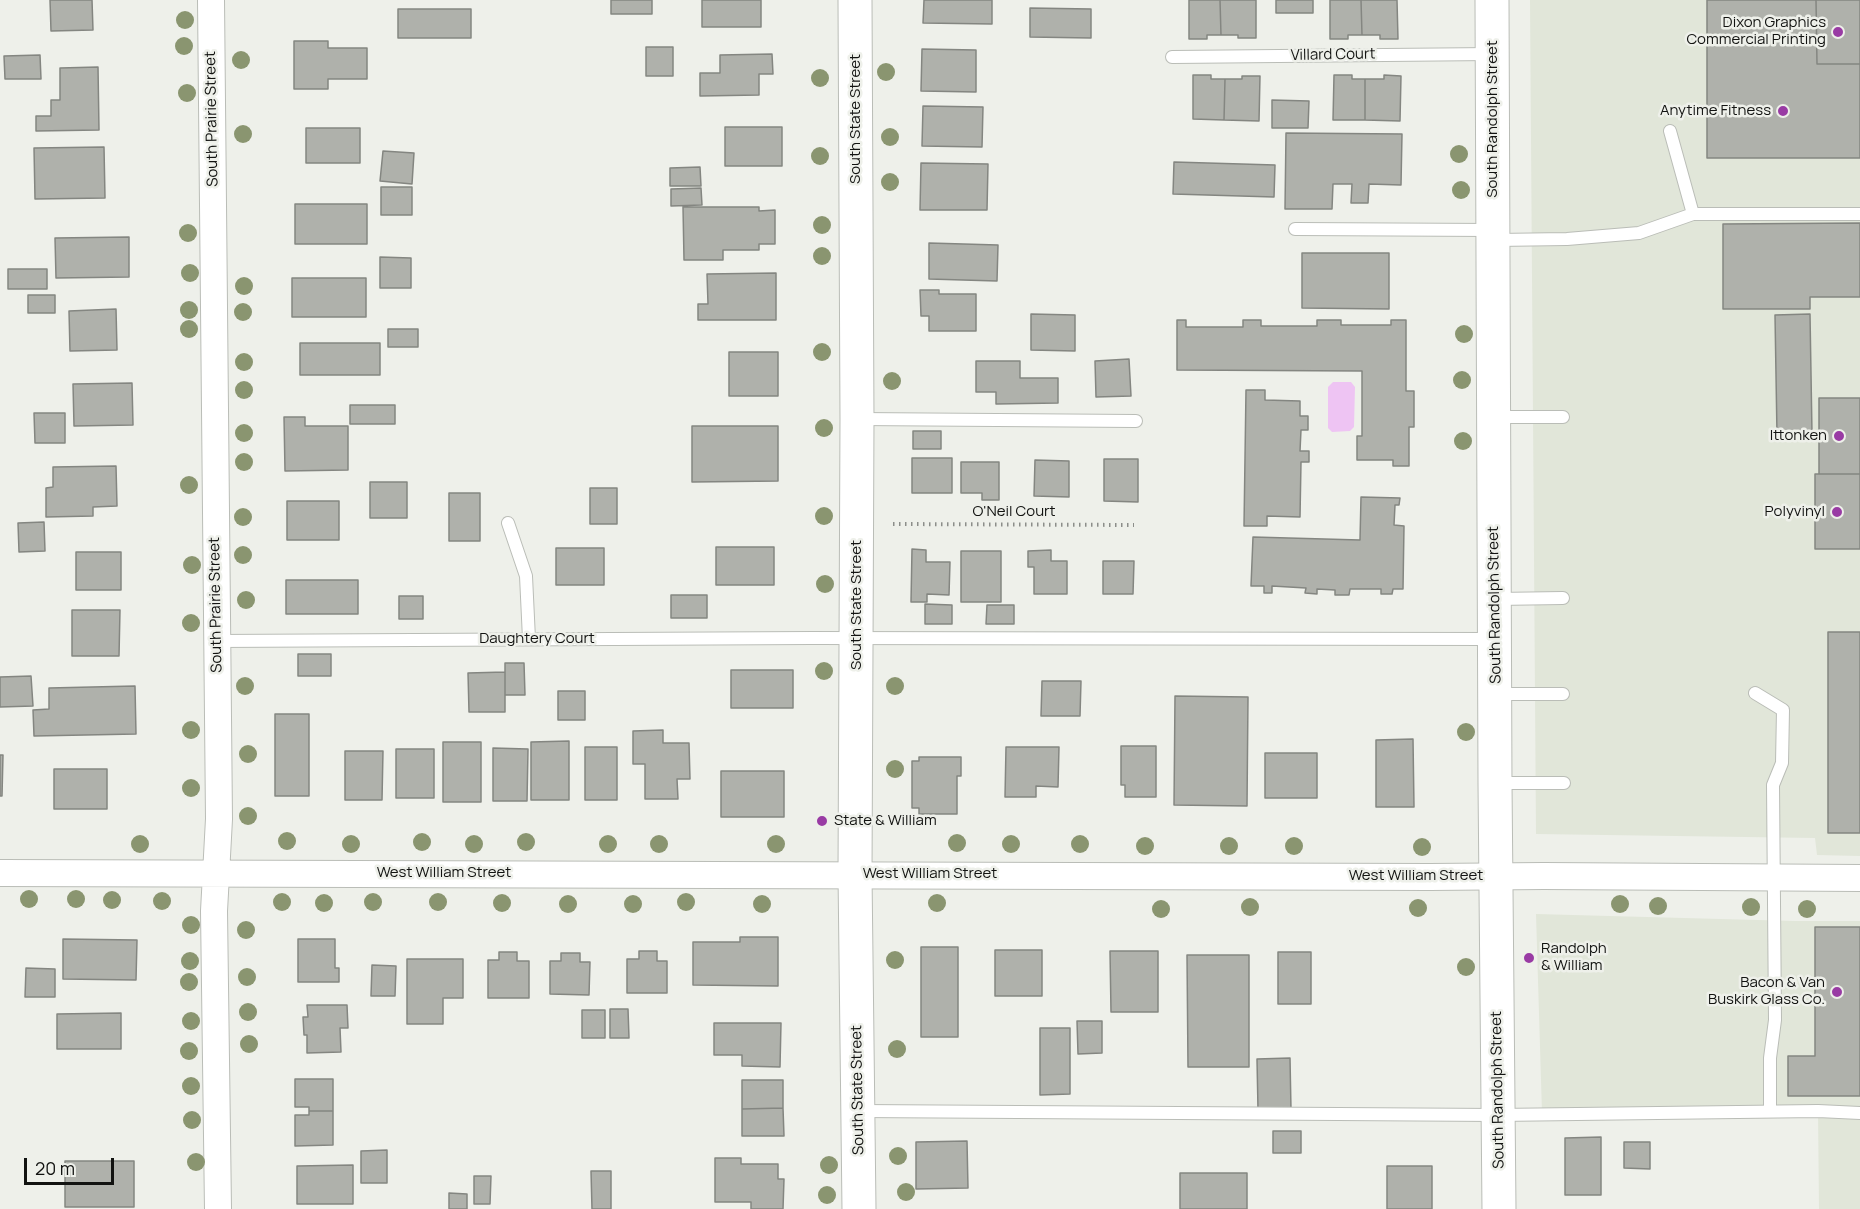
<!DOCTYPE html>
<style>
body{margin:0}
#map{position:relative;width:1860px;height:1209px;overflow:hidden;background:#eef0ea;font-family:Manrope,sans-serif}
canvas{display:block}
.scale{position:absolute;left:24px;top:1158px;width:90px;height:27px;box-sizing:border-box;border:3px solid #121311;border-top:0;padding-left:8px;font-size:18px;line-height:21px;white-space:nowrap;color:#121311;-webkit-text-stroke:4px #eef0ea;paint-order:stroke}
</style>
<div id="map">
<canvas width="1860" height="1209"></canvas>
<div class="scale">20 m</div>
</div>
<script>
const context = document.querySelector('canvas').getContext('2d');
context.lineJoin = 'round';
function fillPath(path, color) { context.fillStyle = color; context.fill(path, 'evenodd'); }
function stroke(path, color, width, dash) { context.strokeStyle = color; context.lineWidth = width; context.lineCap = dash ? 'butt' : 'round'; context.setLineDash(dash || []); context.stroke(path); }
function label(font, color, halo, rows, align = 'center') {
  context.font = font + ' Manrope,sans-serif'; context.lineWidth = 5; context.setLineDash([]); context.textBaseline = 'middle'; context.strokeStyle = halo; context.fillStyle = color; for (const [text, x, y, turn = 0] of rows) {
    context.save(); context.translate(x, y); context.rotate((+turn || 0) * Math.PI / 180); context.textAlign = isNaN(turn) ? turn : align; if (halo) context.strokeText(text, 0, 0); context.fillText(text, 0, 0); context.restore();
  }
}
fillPath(new Path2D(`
 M1530,0H1860V856L1817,855L1815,838L1536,834Z
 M1536,914L1795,921H1860V1209H1819L1818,1111L1542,1113Z`), '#e1e6d9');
fillPath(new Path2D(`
 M1333,382H1351L1355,387L1354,427L1350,431L1332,432L1328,428V387Z`), '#eec4f3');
const building = new Path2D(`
 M50,0H92L93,30L51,31Z
 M611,0H652V14H611Z
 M702,0H761V27H702Z
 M924,0H992V24L923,23Z
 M1189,0H1220L1221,35H1207V39H1189Z
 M1220,0H1256V38H1238V35H1221Z
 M1276,0H1313V13H1276Z
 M1330,0H1361L1362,35H1348V39H1330Z
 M1361,0H1397L1398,39H1380V35H1362Z
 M1707,0H1816L1817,64H1860V158H1707Z
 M1816,0H1860V64H1817Z
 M1030,8L1091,9V38L1030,37Z
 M398,9H471V38H398Z
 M294,41H328V48H367V79H328V89H294Z
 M646,47H673V76H646Z
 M922,49L976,50V92L921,91Z
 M772,54L773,74H759V95L700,96V73H720V55Z
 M40,55L41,79H5L4,56Z
 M98,67L99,130L36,131V116H51V100H60V68Z
 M1193,75H1211V79H1225L1224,120L1193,119Z
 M1334,75H1352V79H1365V120H1333Z
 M1384,75L1401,76L1400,121L1365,120V79H1384Z
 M1242,76H1260L1259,121L1224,120L1225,79H1242Z
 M1272,100L1309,101L1308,128H1272Z
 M923,106L983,107L982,147L922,146Z
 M725,127H782V166H725Z
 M306,128H360V163H306Z
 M1286,133L1402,134L1401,185L1369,184L1368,203H1351L1352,184H1333L1332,209H1285Z
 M104,147L105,198L35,199L34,148Z
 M383,151L414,153L412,184L380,181Z
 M1174,162L1275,165L1274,197L1173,194Z
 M921,163L988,164L987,210H920Z
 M700,167L701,186H670V168Z
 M381,187H412V215H381Z
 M701,188L702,205L671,206V189Z
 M295,204H367V244H295Z
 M683,207H759V211L775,210V244H759V250H723V260H684Z
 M1860,223V297H1810V309H1723V224Z
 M129,237V277L56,278L55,238Z
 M929,243L998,245L997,281L929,279Z
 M1302,253H1389V309L1302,308Z
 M380,257L411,258V288H380Z
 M8,269H47V289H8Z
 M776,273V320H698V304H708L707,274Z
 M292,278H366V317H292Z
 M920,290H939V294H976V331H929V316H921Z
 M28,295H55V313H28Z
 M116,309L117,350L70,351L69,311Z
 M1031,314L1075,315V351L1031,350Z
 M1810,314L1812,434L1777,435L1775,315Z
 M1177,320H1186V327H1243V320H1261V326H1317V320H1341V325H1391V320H1406V391H1414V427H1409V466H1393V460H1357V436H1362V371L1177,370Z
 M388,329H418V347H388Z
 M300,343H380V375H300Z
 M729,352H778V396H729Z
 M1129,359L1131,396L1096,397L1095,361Z
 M976,361H1020V378H1058V403L996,404V392H976Z
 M132,383L133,425L74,426L73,384Z
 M1246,390H1265V400L1300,401V416H1308V430H1301L1300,451H1309V462H1301L1300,517L1267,516V526H1244Z
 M1819,398H1860V474H1819Z
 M350,405H395V424H350Z
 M34,413H65V443H35Z
 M284,417H305V426H348V470L285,471Z
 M692,426H778V481L692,482Z
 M913,431H941V449H913Z
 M912,458H952V493H912Z
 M1104,459H1138V502L1104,501Z
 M1035,460L1069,461V497L1034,496Z
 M961,462H999V500H982V493H961Z
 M116,466L117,506L93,507V516L46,517V488L53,487V467Z
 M1815,474H1860V549H1815Z
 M370,482H407V518H370Z
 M590,488H617V524H590Z
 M449,493H480V541H449Z
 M1361,497L1400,498L1399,505H1395L1394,525L1404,526L1403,589H1393L1392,594H1381V589H1350L1349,595H1335V590L1317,589V594L1305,593L1306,588L1272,586V593H1264V586H1251L1253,537L1360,540Z
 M287,501H339V540H287Z
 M44,522L45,551L19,552L18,523Z
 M716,547H774V585H716Z
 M556,548H604V585H556Z
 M912,549L926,550V562H950L949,595L927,594V602H911Z
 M1051,550V561H1067V594H1034V567H1028V551Z
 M961,551H1001V602H961Z
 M76,552H121V590H76Z
 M1103,561H1134L1133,594H1103Z
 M286,580H358V614H286Z
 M671,595H707V618H671Z
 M399,596H423V619H399Z
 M925,604L952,605V624H925Z
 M987,605H1014V624H986Z
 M72,610H120L119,656H72Z
 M1828,632H1860V833H1828Z
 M298,654H331V676H298Z
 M505,663H524L525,695H505Z
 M731,670H793V708H731Z
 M505,672V712H469L468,673Z
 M31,676L33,706L0,707V677Z
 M1042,681H1081L1080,716H1041Z
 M135,686L136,734L34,736L33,710L49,709V688Z
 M558,691H585V720H558Z
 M1175,696L1248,697L1247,806L1174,805Z
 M275,714H309V796H275Z
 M663,730V743H689L690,779H677L678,799H645V764H633V731Z
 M1413,739L1414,807H1376V740Z
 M569,741V800H531V742Z
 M443,742H481V802H443Z
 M1121,746H1156V797H1125V785H1121Z
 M585,747H617V800H585Z
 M1006,747H1059L1058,787L1036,786V797H1005Z
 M493,748L528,749L527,801H493Z
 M396,749H434V798H396Z
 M345,751H383L382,800H345Z
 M1265,753H1317V798H1265Z
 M0,755H3L2,796H0Z
 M919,757H961V776H957V814H919V808H912V761H919Z
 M54,769H107V809H54Z
 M721,771H784V817H721Z
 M1815,927H1860V1096H1788V1056H1815Z
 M740,937H778V986L693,985V942H740Z
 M63,939L137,940L136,980L63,979Z
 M298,939H335V968H339V982H298Z
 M921,947H958V1037H921Z
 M995,950H1042V996H995Z
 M639,951H657V961H667V993H627V959H639Z
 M1110,951H1158V1012H1111Z
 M499,952H517V961H529V998H488V960H499Z
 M1278,952H1311V1004H1278Z
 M561,953H580V962H590L589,995L550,994V961H561Z
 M1187,955H1249V1067H1188Z
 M407,959H463V998H443V1024H407Z
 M372,965L396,966L395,996H371Z
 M26,968L55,969V997H25Z
 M307,1005H347L348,1028H340L341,1052L307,1053V1035H304L303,1017H308Z
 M610,1009H628L629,1038H610Z
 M582,1010H605V1038H582Z
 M121,1013V1049H57V1014Z
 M1077,1021H1102V1053L1078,1054Z
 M714,1023H781L780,1067L742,1066V1055H714Z
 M1040,1028H1070V1094L1040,1095Z
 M1290,1058L1291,1110H1258L1257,1059Z
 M295,1079H333V1111H309V1107H295Z
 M742,1080H783V1108L742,1109Z
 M783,1108L784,1136H742V1109Z
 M309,1111H333V1145L295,1146V1115H309Z
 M1273,1131H1301V1153H1273Z
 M1601,1137V1195H1565V1138Z
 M967,1141L968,1188L916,1189V1142Z
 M1624,1142H1650V1169L1624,1168Z
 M387,1150V1183H361V1151Z
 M715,1158H741V1164H778V1179H784L783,1209H751V1202H715Z
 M65,1161H134V1207H65Z
 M353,1165V1204H297V1166Z
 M1387,1166H1432V1209H1387Z
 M591,1171H611V1209H592Z
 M1180,1173H1247V1209H1180Z
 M474,1176H491L490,1204H474Z
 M449,1193L467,1194V1209H449Z`);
fillPath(building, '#afb1ab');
stroke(building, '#848681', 1.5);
const lane = new Path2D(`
 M1172,57L1492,54
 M1670,131L1693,214
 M1295,229L1492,230
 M1496,240L1567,239L1639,233L1693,214H1860
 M1496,417H1563
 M858,419L1136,421
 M508,523L526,576L529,639
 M1496,599L1563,598
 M216,641L811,638L1493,639
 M1755,693L1783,710L1782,763L1773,785L1775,1020L1770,1058V1111
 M1496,694H1563
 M1496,783H1564
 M859,1111L1497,1115L1818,1111L1860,1113`);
const street = new Path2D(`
 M211,0L219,819L214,911L218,1209
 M0,873L1430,877L1544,876L1860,878`);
const secondary = new Path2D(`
 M855,0L857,419L855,874L859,1209
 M1492,0L1495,783L1499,1209`);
stroke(lane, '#babdb7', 14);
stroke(street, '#babdb7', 28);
stroke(secondary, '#babdb7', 35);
stroke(new Path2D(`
 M893,524L1134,525`), '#8c8e8a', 4, [1.5, 4.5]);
stroke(lane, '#fff', 12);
stroke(street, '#fff', 26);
stroke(secondary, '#fff', 33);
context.fillStyle = '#8a9570';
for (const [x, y] of [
 [185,20],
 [184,46],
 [241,60],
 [886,72],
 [820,78],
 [187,93],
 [243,134],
 [890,137],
 [1459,154],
 [820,156],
 [890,182],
 [1461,190],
 [822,225],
 [188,233],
 [822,256],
 [190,273],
 [244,286],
 [189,310],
 [243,312],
 [189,329],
 [1464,334],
 [822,352],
 [244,362],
 [1462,380],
 [892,381],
 [244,390],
 [824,428],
 [244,433],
 [1463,441],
 [244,462],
 [189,485],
 [824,516],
 [243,517],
 [243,555],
 [192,565],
 [825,584],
 [246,600],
 [191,623],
 [824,671],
 [245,686],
 [895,686],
 [191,730],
 [1466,732],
 [248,754],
 [895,769],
 [191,788],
 [248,816],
 [287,841],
 [422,842],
 [526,842],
 [957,843],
 [140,844],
 [351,844],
 [474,844],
 [608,844],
 [659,844],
 [776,844],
 [1011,844],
 [1080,844],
 [1145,846],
 [1229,846],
 [1294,846],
 [1422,847],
 [29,899],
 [76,899],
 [112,900],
 [162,901],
 [282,902],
 [373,902],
 [438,902],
 [686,902],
 [324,903],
 [502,903],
 [937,903],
 [568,904],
 [633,904],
 [762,904],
 [1620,904],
 [1658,906],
 [1250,907],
 [1751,907],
 [1418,908],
 [1161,909],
 [1807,909],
 [191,925],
 [246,930],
 [895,960],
 [190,961],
 [1466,967],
 [247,977],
 [189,982],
 [248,1012],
 [191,1021],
 [249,1044],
 [897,1049],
 [189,1051],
 [191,1086],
 [192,1120],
 [898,1156],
 [196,1162],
 [829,1165],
 [906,1192],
 [827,1195]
]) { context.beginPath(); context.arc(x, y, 9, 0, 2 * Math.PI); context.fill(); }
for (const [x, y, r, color] of [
 [1838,32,6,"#993ba4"],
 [1783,111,6,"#993ba4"],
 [1839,436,6,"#993ba4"],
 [1837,512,6,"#993ba4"],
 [822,821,6,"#993ba4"],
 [1529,958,6,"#993ba4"],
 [1837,992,6,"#993ba4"]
]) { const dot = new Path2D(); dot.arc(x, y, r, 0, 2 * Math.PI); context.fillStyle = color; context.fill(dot); stroke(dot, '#eef0ea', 2); }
label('15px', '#121311', '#eef0ea', [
 ["Dixon Graphics",1826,23],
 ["Commercial Printing",1826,40],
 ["Anytime Fitness",1771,111],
 ["Ittonken",1827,436],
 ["Polyvinyl",1825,512],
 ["State & William",834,821,"left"],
 ["Randolph",1541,949,"left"],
 ["& William",1541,966,"left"],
 ["Bacon & Van",1825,983],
 ["Buskirk Glass Co.",1825,1000]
], 'right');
label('15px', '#121311', '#eef0ea', [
 ["Villard Court",1333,55,-1],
 ["South Prairie Street",212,119,-91],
 ["South State Street",856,119,-90],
 ["South Randolph Street",1493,119,-90],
 ["O'Neil Court",1014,512],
 ["South Prairie Street",216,605,-91],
 ["South State Street",857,605,-90],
 ["South Randolph Street",1495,605,-91],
 ["Daughtery Court",537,639],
 ["West William Street",444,873],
 ["West William Street",930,874],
 ["West William Street",1416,876],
 ["South State Street",858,1090,-91],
 ["South Randolph Street",1498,1090,-91]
]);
</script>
